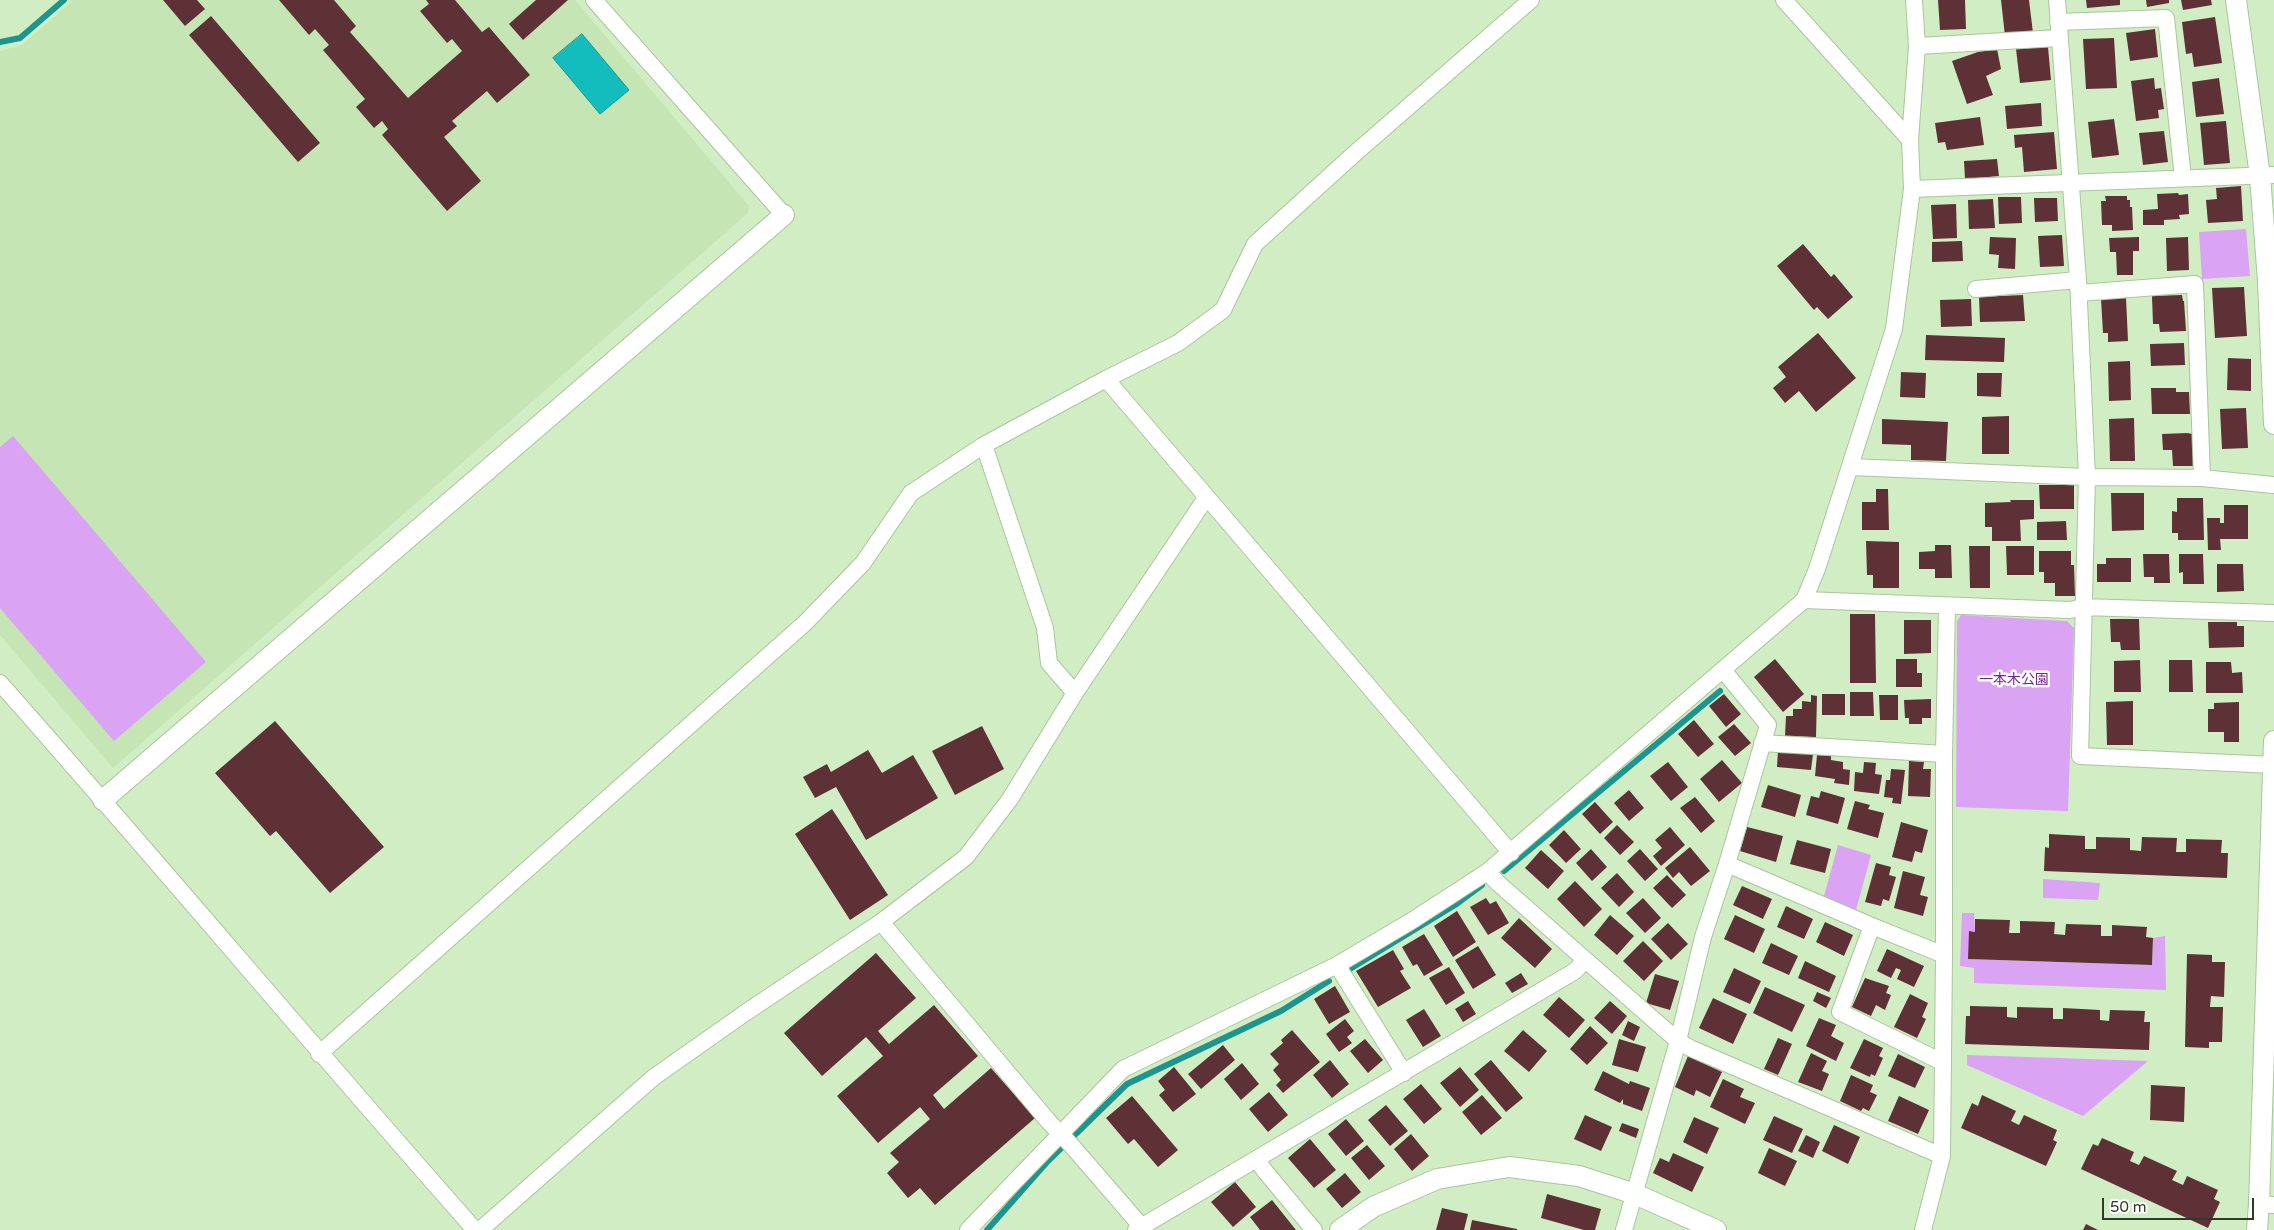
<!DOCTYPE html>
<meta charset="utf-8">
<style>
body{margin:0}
#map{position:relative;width:2274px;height:1230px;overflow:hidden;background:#d1edc3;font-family:"Varela Round",sans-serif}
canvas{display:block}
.scale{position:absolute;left:2102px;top:1198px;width:152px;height:22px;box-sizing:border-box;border:2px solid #2e3928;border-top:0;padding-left:6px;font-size:15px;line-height:18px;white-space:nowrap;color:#2e3928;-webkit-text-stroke:4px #fff;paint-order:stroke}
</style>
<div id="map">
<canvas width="2274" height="1230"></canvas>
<div class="scale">50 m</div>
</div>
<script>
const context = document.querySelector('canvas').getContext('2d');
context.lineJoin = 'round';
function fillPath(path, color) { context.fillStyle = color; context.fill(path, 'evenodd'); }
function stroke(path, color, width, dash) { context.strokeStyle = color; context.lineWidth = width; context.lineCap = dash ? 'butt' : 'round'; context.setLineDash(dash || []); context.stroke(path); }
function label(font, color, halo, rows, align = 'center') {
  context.font = font + ' "Varela Round","Noto Sans JP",sans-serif'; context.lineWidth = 5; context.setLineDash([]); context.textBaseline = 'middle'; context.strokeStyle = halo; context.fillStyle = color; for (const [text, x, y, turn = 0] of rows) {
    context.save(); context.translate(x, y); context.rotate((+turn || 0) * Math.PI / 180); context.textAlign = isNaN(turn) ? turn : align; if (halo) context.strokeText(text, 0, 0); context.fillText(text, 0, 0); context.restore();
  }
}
fillPath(new Path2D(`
 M73,0H575L749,206L748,213L113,768L0,635V51L22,45Z`), '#c5e5b4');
fillPath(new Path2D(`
 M2246,229L2250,276L2202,279L2199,232Z
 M13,436L206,662L114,741L0,608V447Z
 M1961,615L2067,621L2074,628L2068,811L1956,807L1957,621Z
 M1838,845L1871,855L1856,910L1824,896Z
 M2043,879L2100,883L2098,900L2043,898Z
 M1962,913H1974L1975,932L1969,931V959L2152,965L2153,938L2165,936L2166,990L1974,983V968L1960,966Z
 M1967,1055L2148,1061L2083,1116L1967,1065Z`), '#daa3f3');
const water = new Path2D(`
 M582,34L629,90L600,114L553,58Z`);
fillPath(water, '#14bdbd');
stroke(water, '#1c9590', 1);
stroke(new Path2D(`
 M0,42L20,38L64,0
 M1504,871L1720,691
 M1350,969L1455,905L1482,885
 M987,1230L1048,1161L1127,1084L1281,1011L1329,981`), '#1c9590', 6);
fillPath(new Path2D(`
 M163,0H197L205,9L185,26Z
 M279,0H334L356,26L350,32L408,98L462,51L452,39L447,43L420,11L429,4L426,0H455L482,32L489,27L530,75L497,103L487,91L452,121L457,126L444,137L481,181L447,211L382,135L388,129L382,121L374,128L356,107L365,99L323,50L329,45L315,29L309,35Z
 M536,0H568L523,40L509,24Z
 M1938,0H1965L1966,29L1940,30Z
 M2001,0H2029L2033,33L2005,36Z
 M2086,0H2120V5L2087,8Z
 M2146,0H2169V3L2147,7Z
 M2181,0H2211L2212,5L2183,10Z
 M211,16L320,143L298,162L189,35Z
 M2215,17L2222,63L2194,67L2192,53L2186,54L2182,22Z
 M2155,29L2158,57L2130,61L2126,33Z
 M2114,38L2117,88L2086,89L2083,39Z
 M2048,47L2051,80L2020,83L2016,49Z
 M1997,49L2001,69L1986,76L1993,95L1967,104L1952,61L1978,52Z
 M2154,78L2155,89L2161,88L2164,109L2158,110L2159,118L2136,121L2131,81Z
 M2219,78L2224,114L2196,117L2192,82Z
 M2041,103L2042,126L2007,129L2005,106Z
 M1980,117L1984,145L1947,150L1945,142L1938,143L1935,123Z
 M2114,119L2119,155L2092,158L2088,122Z
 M2226,121L2230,163L2204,165L2200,123Z
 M2164,131L2168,162L2143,165L2139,133Z
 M2054,132L2057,169L2024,172L2022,147L2015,148L2014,135Z
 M1997,159L1999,176L1965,179L1964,161Z
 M2241,186L2243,221L2208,223L2206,200L2217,199L2216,188Z
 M2178,193L2179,195L2188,194L2189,214L2179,215L2180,219L2164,220V225H2143V210L2158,209L2157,194Z
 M2105,196H2127V200H2130V207H2132L2133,230L2112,231V225H2102L2101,201H2106Z
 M1998,197H2021L2022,223L1999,224Z
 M2034,198H2057L2058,221L2035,222Z
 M1993,199L1995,228L1969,229L1968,200Z
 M1956,204L1957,238L1933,239L1931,205Z
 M2062,235L2064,266L2040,267L2038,236Z
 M1990,237L2016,238L2015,269L1998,268L1999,255L1989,254Z
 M2139,237V251H2133V275H2117L2116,252H2110L2109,238Z
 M2188,237L2189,270L2167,271L2166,238Z
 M1962,241L1963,261L1932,262V242Z
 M1803,244L1831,277L1834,274L1853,297L1828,319L1817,307L1814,310L1777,266Z
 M2244,287L2247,336L2215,338L2212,288Z
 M2023,295L2025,321L1980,322L1979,297Z
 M2182,295L2183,301H2184L2186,331L2160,332L2159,324H2153L2152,296Z
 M2126,298L2128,341L2108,342V333H2103L2101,299Z
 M1971,299L1972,326L1941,327L1940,300Z
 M1818,333L1856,378L1816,412L1799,391L1785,403L1773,388L1786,377L1778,367Z
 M1926,335L2005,338L2004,362L1925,360Z
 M2184,343L2185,365L2151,366L2150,344Z
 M2228,358L2251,359V391L2227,390Z
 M2130,361L2131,400L2109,401L2108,362Z
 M1901,372L1926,373L1925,398L1900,397Z
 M1977,373H2002L2001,397L1977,396Z
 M2151,388H2176V392H2189L2190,414H2152Z
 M2246,408L2248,448L2222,449L2220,409Z
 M2009,416V454H1982V417Z
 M2134,418L2135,461H2110L2109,419Z
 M1882,419L1948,422L1946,461L1911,460V445L1882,444Z
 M2187,433L2193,434L2194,466H2173L2172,450H2163L2162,434Z
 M2039,485H2074V509H2040Z
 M1876,489H1888L1889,530H1862V502H1876Z
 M2111,493H2144V530L2112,531Z
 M2177,498H2203L2204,540H2178V533H2172V511L2177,512Z
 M2010,500H2034V519L2020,520L2021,541H1992V527H1985V503L2011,502Z
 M2224,505H2248V539H2220L2221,550H2208L2207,518H2220V523H2224Z
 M2066,521L2067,540H2037V522Z
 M1866,541L1899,542V588H1873V575H1867Z
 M1935,545H1951L1952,578H1935V569H1919V552L1935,551Z
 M1969,546H1990V588H1970Z
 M2006,546H2034V575H2007Z
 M2039,551H2071V565H2074L2075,596H2055V583H2044V572H2039Z
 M2143,554H2169L2170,583H2154V577H2144Z
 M2179,554H2203L2204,584H2183V572L2179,573Z
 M2106,558H2131V582H2097V564H2106Z
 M2217,564H2243L2244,591L2217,592Z
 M1850,614H1875L1876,683H1850Z
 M2110,619H2139L2140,650H2121L2120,642H2111Z
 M1904,620H1931V653L1904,654Z
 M2208,622H2237V626H2244V647L2209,648Z
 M1775,659L1804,694L1783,712L1754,677Z
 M1896,659H1917V673H1922V687H1896Z
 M2140,660L2141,692H2114V661Z
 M2169,660H2192L2193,692H2169Z
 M2206,662H2231L2232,673L2242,672L2243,693H2206Z
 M1850,692H1873L1874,716H1850Z
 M1724,694L1741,714L1726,727L1709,706Z
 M1822,694H1845V715H1822Z
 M1811,695L1817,696L1816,737L1785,736L1786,716H1793V709H1802V701L1811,702Z
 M1879,695H1898V720H1880Z
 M1931,699V718H1922V724H1909V718H1905L1904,700Z
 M2133,701V745H2107L2106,702Z
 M2239,702V742H2224V732H2208V709H2214V703Z
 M1694,720L1714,744L1698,757L1678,734Z
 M275,721L384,847L330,893L276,831L270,836L215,773Z
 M1734,724L1751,743L1735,756L1718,737Z
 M982,726L1004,769L955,795L932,751Z
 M868,750L882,773L913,755L938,798L866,840L836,787L815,798L803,777L827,764L831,772Z
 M1778,750L1813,754L1811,770L1777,767Z
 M1817,755L1831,756V760L1843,762V769L1850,770L1849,785L1834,783L1835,779L1815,776Z
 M1722,760L1742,783L1719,802L1700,779Z
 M1909,761L1924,762L1923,769H1931L1930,797L1908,796Z
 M1668,762L1688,787L1671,801L1650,776Z
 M1864,762L1876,763L1875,774L1882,775L1879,794L1854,791L1855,772L1863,773Z
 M1891,769L1905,770L1901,804L1892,803L1893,798L1884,797L1886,780H1890Z
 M1768,785L1801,795L1795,817L1761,807Z
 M1629,790L1644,808L1629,821L1614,803Z
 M1821,791L1845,798L1838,824L1806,815L1811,796L1819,798Z
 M1695,797L1715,821L1701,833L1680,808Z
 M1855,801L1870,805L1868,809L1884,813L1878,838L1847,829Z
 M1595,802L1613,822L1600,834L1582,814Z
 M832,809L888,895L850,920L795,834Z
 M1901,822L1928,830L1922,853L1915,851L1912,862L1892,857Z
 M1617,825L1634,842L1620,855L1604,838Z
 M1670,827L1685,845L1661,866L1653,856L1662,848L1655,840Z
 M1747,827L1783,836L1776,862L1740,851Z
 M1564,830L1581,849L1566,863L1549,845Z
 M2049,834L2085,836V849H2096V837L2130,838V850L2141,851L2142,837L2177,838L2176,852H2186V839L2222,840L2221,853H2228L2227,878L2044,871L2045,847L2049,848Z
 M1797,840L1831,849L1825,873L1790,864Z
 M1690,847L1710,871L1691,886L1679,872L1673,878L1665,868Z
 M1591,849L1607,867L1592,881L1576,863Z
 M1640,849L1658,869L1645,881L1627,861Z
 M1541,850L1564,871L1548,889L1525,868Z
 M1876,863L1891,867L1889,875L1896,877L1889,901L1883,899L1881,906L1865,902Z
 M1903,871L1925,877L1920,895L1928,897L1923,916L1894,908Z
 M1617,873L1634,892L1619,907L1601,888Z
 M1667,875L1686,895L1672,908L1653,888Z
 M1575,881L1602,909L1584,927L1557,899Z
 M1742,886L1772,899L1763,919L1733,905Z
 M1486,898L1490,904L1496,901L1509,923L1488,935L1470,907Z
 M1643,898L1661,918L1645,933L1626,913Z
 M1786,906L1813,919L1804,939L1777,927Z
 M1457,911L1476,942L1453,957L1434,926Z
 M1610,915L1634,936L1617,955L1594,935Z
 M1735,915L1765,929L1754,953L1724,939Z
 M1519,918L1552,949L1535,968L1501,938Z
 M1975,919L2010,920L2009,933H2020V921L2055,922L2054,934L2065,935L2066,924L2101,925V936H2112V925L2147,927L2146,937L2153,938L2152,965L1968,959L1969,931L1975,932Z
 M1825,922L1853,935L1844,956L1816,942Z
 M1668,923L1688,944L1671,960L1651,939Z
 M1424,934L1443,965L1424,976L1417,964L1413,966L1402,947Z
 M1643,941L1663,961L1644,981L1623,961Z
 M1771,943L1798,956L1789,975L1762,963Z
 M1478,946L1496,975L1473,989L1455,960Z
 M1887,949L1924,966L1914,987L1897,979L1901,970L1896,968L1891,978L1877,971Z
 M1393,950L1404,969L1400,971L1411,988L1378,1007L1356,971Z
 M876,953L916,998L878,1031L889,1044L934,1005L978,1056L933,1095L944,1109L991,1068L1035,1118L935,1205L920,1188L908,1198L887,1173L899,1162L890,1153L930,1119L920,1107L878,1143L837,1096L883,1056L866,1037L822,1076L784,1033Z
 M2187,954L2212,955V962H2225L2224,997L2211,996L2210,1007H2223L2222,1042H2209V1048L2185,1047Z
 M1805,961L1836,976L1829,992L1798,978Z
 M1449,967L1465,993L1446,1005L1429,978Z
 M1734,968L1761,981L1750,1004L1723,992Z
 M1521,973L1528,984L1512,993L1505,983Z
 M1655,974L1679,981L1670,1010L1646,1003Z
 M1865,978L1889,986L1886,993L1891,995L1885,1010L1876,1005L1871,1016L1852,1007Z
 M1335,986L1350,1012L1329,1024L1314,999Z
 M1765,987L1805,1005L1792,1032L1753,1013Z
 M1817,992L1831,998L1826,1008L1813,1001Z
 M1910,994L1928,1003L1922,1017L1926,1019L1917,1038L1894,1027Z
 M1559,997L1585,1020L1569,1038L1543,1015Z
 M1713,998L1747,1014L1733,1044L1699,1028Z
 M1468,1001L1476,1014L1463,1022L1455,1009Z
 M1610,1001L1627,1016L1612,1034L1594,1018Z
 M1970,1006L2007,1007V1017L2017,1018V1007L2053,1008V1019H2063V1008L2100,1010V1020L2109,1021L2110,1010L2145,1011L2144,1022H2150L2149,1050L1965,1044L1966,1016H1970Z
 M1424,1009L1441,1036L1423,1047L1406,1020Z
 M1819,1018L1836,1025L1831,1036L1844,1043L1836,1061L1806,1046Z
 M1345,1019L1354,1031L1347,1037L1352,1043L1339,1052L1326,1034Z
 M1628,1021L1640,1027L1634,1041L1622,1035Z
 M1590,1026L1608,1043L1587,1065L1570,1049Z
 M1292,1030L1320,1062L1283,1093L1276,1085L1281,1080L1273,1070L1279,1064L1270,1054L1283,1043L1281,1040Z
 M1523,1030L1547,1051L1529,1072L1504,1051Z
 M1778,1038L1792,1044L1778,1075L1764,1069Z
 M1365,1039L1383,1060L1368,1073L1350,1051Z
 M1619,1039L1646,1047L1638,1072L1612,1065Z
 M1864,1039L1883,1048L1879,1056L1883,1058L1875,1076L1871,1074L1870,1077L1850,1068Z
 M1223,1045L1235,1060L1201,1089L1188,1074Z
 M1811,1053L1827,1061L1822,1071L1829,1074L1822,1091L1798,1082Z
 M1898,1054L1925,1067L1915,1088L1888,1076Z
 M1688,1056L1722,1072L1710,1097L1696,1090L1694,1096L1675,1087Z
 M1330,1060L1349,1084L1332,1098L1313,1075Z
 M1491,1060L1523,1098L1506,1112L1474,1074Z
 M1242,1063L1259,1084L1241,1100L1224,1079Z
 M1174,1067L1196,1094L1173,1112L1159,1095L1165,1090L1158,1081Z
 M1460,1067L1479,1090L1460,1107L1440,1083Z
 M1603,1071L1629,1084L1630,1081L1650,1088L1642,1111L1623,1104V1099L1620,1103L1594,1090Z
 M1851,1075L1873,1085L1870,1092L1877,1095L1869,1111L1863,1108L1861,1111L1840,1101Z
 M1723,1079L1744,1089L1740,1097L1755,1103L1745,1124L1710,1107Z
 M1421,1084L1442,1109L1424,1124L1403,1099Z
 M2151,1085L2185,1087L2184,1122L2150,1120Z
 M1269,1092L1288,1115L1268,1132L1249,1109Z
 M1482,1095L1502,1118L1481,1135L1462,1112Z
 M1982,1095L2016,1111L2011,1121L2019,1125L2024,1115L2057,1130L2053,1140L2057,1142L2046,1166L1961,1128L1972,1103L1978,1106Z
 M1132,1096L1178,1150L1158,1167L1134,1139L1128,1144L1106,1118Z
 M1899,1096L1929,1110L1918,1134L1888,1121Z
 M1386,1105L1408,1131L1390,1146L1368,1120Z
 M1585,1115L1612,1127L1601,1151L1574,1139Z
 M1774,1116L1803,1129L1792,1153L1763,1140Z
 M1694,1117L1719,1128L1707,1154L1683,1142Z
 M1346,1119L1364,1141L1346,1156L1328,1134Z
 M1622,1123L1639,1129L1636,1138L1619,1131Z
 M1834,1125L1860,1137L1848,1164L1822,1151Z
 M1411,1134L1429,1156L1412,1171L1394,1149Z
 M1806,1135L1820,1142L1813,1158L1798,1151Z
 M2102,1138L2134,1152L2130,1161L2139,1165L2144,1156L2177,1171L2172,1180L2183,1185L2187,1176L2218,1190L2214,1199L2220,1202L2208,1228L2081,1169L2093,1144L2098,1146Z
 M1310,1139L1336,1170L1314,1188L1288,1158Z
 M1367,1145L1385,1166L1369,1180L1351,1158Z
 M1769,1148L1797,1161L1785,1186L1758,1173Z
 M1673,1153L1704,1167L1692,1192L1653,1173L1660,1158L1669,1162Z
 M1345,1173L1361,1192L1342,1208L1326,1189Z
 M1235,1182L1256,1207L1233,1227L1211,1202Z
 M1547,1194L1601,1209L1595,1230H1584L1541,1218Z
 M1272,1200L1296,1230H1260L1250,1217Z
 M1442,1208L1468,1214L1464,1230H1436Z
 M1472,1220L1517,1229V1230H1470Z
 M2086,1224L2098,1230H2083Z`), '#5d3135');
const minor = new Path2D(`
 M594,0L784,215
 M1784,0L1910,140
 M2057,0L2078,280L2087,477L2080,756L2274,765
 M2058,22L2166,18L2183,178
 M1917,46L2059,38
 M1912,189L2274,175
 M1976,289L2078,280
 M2079,293L2195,284L2202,478
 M1106,379L1511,853
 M984,445L1045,628L1049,663L1075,693
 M1851,467L2087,477L2202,478L2274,485
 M1804,600L2070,610L2083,607L2274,613
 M0,683C160,864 315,1049 475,1230
 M1762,743L1944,754
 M1727,864L1872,926L1944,955
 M1487,872L1499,884L1678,1041L1690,1048L1942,1156
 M881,922L1049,1122L1072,1146L1141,1226
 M1872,926L1840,1012L1942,1062
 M1337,965L1404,1073
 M319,1054L805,623L863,563L911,493L984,445L1106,379L1178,343L1223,310L1255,244L1353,155L1531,0
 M1257,1159L1264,1170L1314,1230
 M2259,1204L2274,1205
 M480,1230L654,1077L745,1013L881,922L966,857L1010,799L1075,693L1206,498
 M968,1230L1123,1069L1337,965L1413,920L1487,872L1804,600L1817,569L1894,329L1912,189L1910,140L1917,46L1914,0
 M1136,1230L1575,971L1585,960
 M1624,1230L1678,1041L1703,937L1727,864L1768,725L1723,670
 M1923,1230L1942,1156L1944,955V754L1947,607`);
const tertiary = new Path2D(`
 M2236,0L2260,176L2268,281L2274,424
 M103,800L784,215
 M1340,1230L1373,1207L1437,1179L1509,1167L1579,1176L1635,1194L1716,1230
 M2257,1230L2259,1204L2274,741`);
stroke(minor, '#aac59c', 18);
stroke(tertiary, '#aac59c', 22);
stroke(minor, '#fff', 16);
stroke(tertiary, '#fff', 20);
label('14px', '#752294', '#fff', [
 ["一本木公園",2014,680]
]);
</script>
